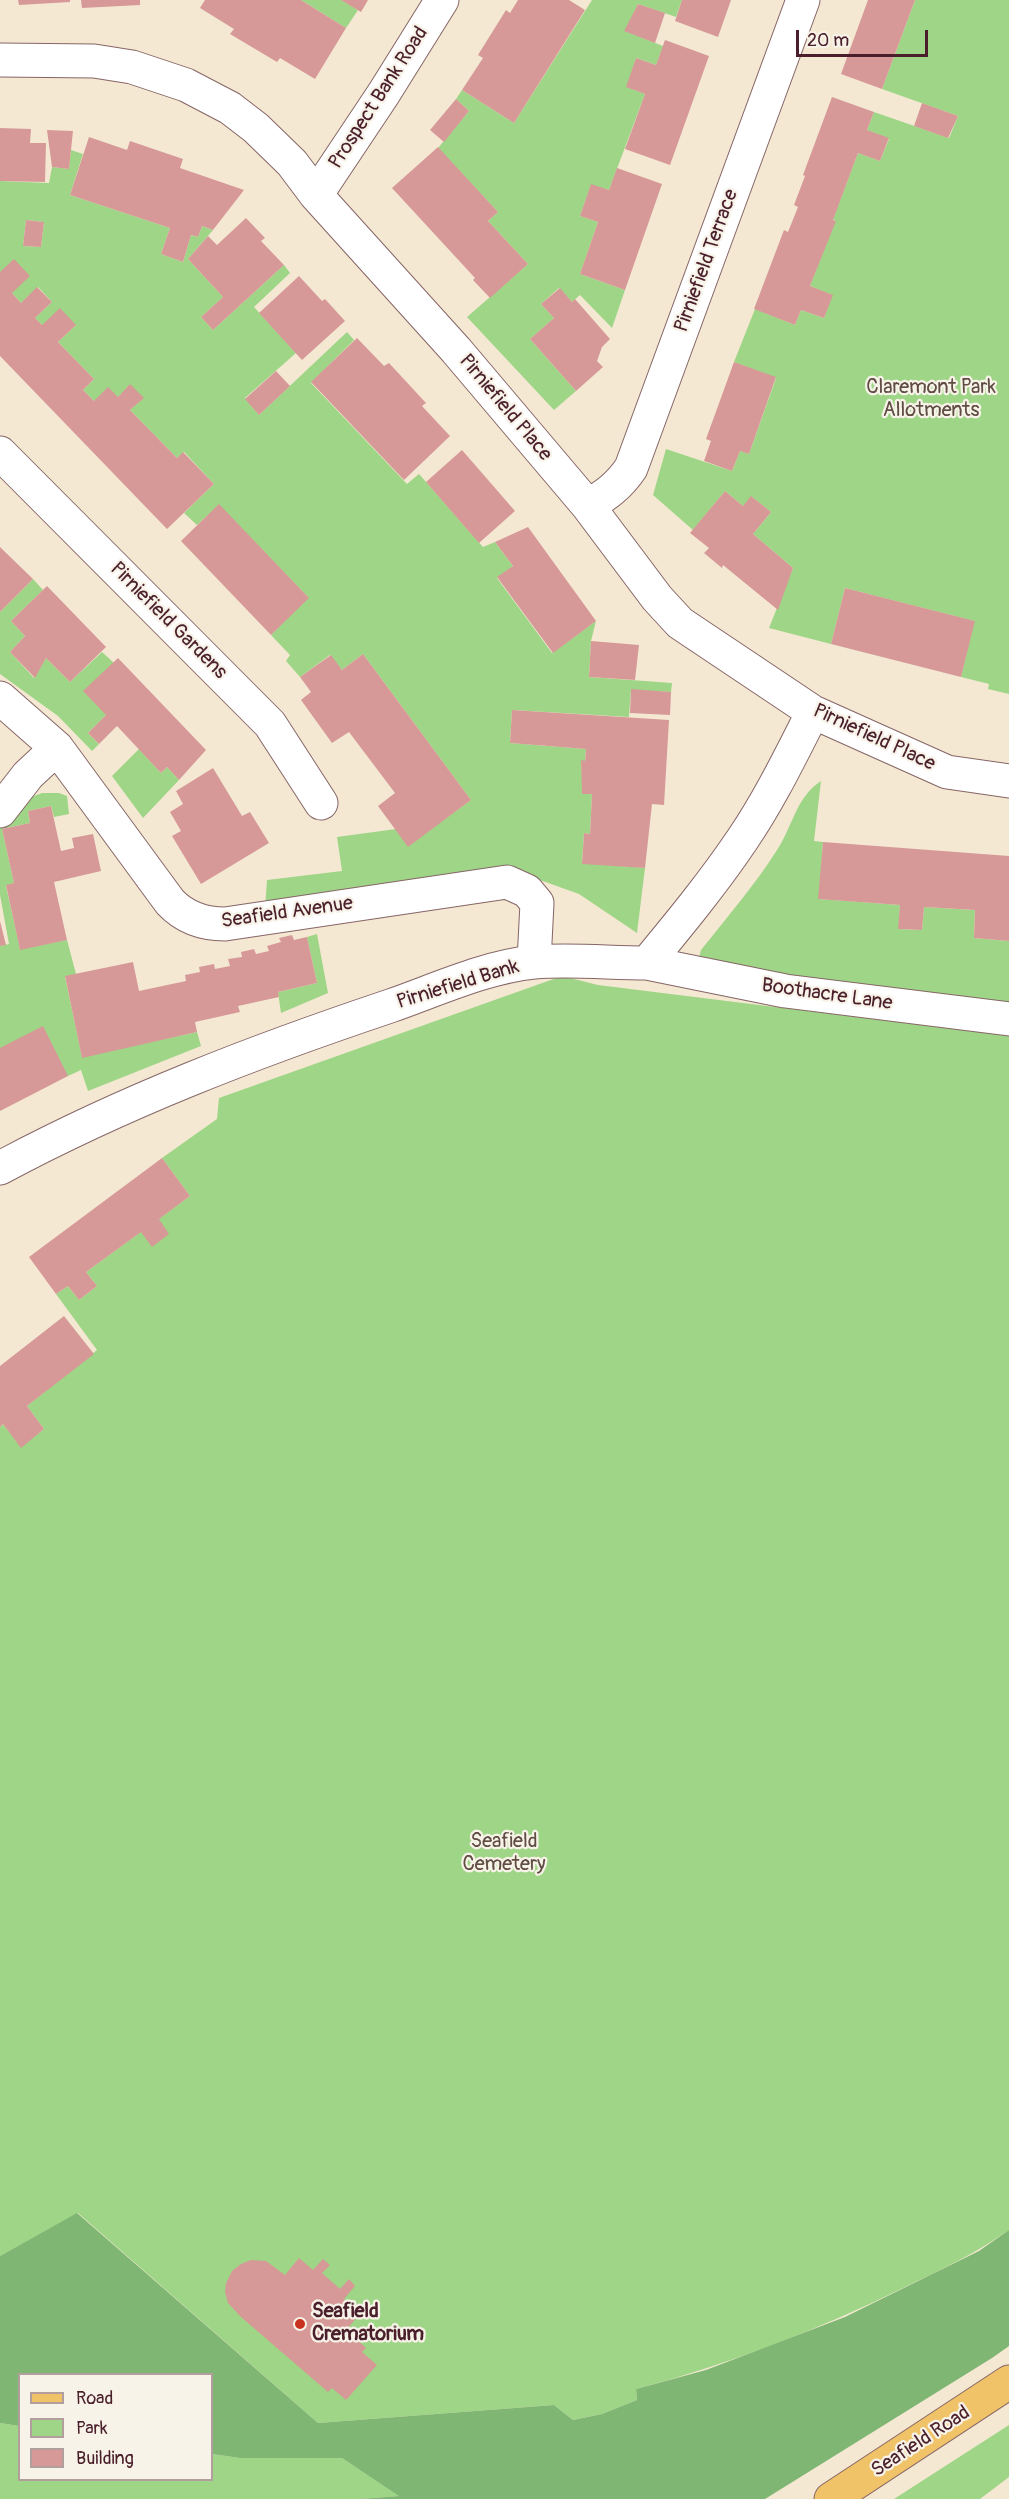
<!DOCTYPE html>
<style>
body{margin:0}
#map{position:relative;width:1009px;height:2499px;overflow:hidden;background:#f4e8d3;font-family:Pangolin,sans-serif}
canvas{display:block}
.legend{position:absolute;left:18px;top:2373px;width:195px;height:108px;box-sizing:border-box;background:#f7f3e8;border:2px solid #b29e9c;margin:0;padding:8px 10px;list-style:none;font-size:18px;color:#4a1f2b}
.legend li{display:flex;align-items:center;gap:12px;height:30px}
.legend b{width:30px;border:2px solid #b29e9c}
.scale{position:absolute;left:796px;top:30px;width:132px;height:27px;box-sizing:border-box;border:3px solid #4a1f2b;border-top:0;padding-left:8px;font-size:18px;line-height:21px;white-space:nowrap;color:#4a1f2b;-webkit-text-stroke:4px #f7f3e8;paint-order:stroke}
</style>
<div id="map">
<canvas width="1009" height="2499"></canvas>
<ul class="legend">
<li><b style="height:8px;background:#f0c369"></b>Road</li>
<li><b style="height:16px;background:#9fd586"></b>Park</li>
<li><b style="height:16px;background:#d69997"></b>Building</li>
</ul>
<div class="scale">20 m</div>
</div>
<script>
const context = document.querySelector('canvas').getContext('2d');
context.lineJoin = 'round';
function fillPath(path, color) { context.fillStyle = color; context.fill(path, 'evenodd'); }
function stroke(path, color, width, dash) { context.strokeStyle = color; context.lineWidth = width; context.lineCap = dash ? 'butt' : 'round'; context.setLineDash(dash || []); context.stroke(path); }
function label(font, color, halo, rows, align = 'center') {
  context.font = font + ' Pangolin,sans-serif'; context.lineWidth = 4.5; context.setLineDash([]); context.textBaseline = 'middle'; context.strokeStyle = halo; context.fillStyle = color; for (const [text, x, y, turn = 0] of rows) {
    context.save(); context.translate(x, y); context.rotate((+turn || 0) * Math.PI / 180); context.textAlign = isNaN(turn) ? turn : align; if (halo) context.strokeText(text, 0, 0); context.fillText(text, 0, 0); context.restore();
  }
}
fillPath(new Path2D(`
 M301,0H341L358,10L346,28Z
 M592,0H682L676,17L638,4L625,31L663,46L656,65L636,58L627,87L645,94L609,190L591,185L580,216L598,222L580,274L625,290L612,328L580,295L572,302L559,288L541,304L554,318L530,339L576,391L554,410L467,317L528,264L488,221L498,212L438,148L469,111L456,99L462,90L514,123Z
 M915,0H1009V694L988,689L989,684L961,677L974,621L845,588L831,644L769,628L793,568L753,534L771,512L752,497L743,506L725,491L693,530L653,495L666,449L732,471L740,451L749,454L776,378L734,362L755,309L795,325L801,310L824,318L832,295L810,286L835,221L833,219L858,153L880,161L889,139L867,130L874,112L949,138L958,116L882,89Z
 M71,150L83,154L70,195L170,228L161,254L183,262L191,235L198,237L202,226L213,230L188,259L223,297L201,317L213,330L284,265L290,273L254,307L296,353L245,398L259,415L347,332L354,340L311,383L407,484L419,474L483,547L495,542L513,566L497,578L552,653L596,621L591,641L589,677L672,683L671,692L631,690L629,717L512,710L510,743L586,749L585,761H581L583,794H592L590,834L584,833L582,863L645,868L637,933L579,894L526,875L265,909L267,880L342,871L337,837L396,829L408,846L471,800L363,654L342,670L330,655L300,677L286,661L290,655L271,635L308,597L219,505L197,525L184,513L214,484L184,452L177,458L130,410L143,398L130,385L118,397L94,401L83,390L94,379L58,342L76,325H42L35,318L52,302L38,287L21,303L12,293L0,272V181L49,183L52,167L69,169ZM26,220L44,222L41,247L23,246Z
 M33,579L43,590L11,621L25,636L10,652L34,678L46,658L70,682L102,652L114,663L106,715L88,733L99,744L92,751L58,716L0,674V612Z
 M139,749L161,773L167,767L179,780L143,818L112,776Z
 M821,781L814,841L823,842L819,899L900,905L899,929L922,930L924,907L975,910L974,938L1009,941V1007L847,986L699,958L701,950C727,917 755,885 777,850C793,826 796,797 821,781Z
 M42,793H59L67,796L69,814L54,817L51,806L28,811L30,823L2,829L14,883L6,886L20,949L67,940L76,974L65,977L82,1057L197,1032L201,1046L88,1091L81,1070L68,1076L0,1048V946L9,944L0,895V825L26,799Z
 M317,934L328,993L281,1013L278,992L317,983L307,937Z
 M562,976L598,985L1009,1036V2230C976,2253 941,2270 905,2287C818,2330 730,2364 636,2389L637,2400L602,2414L573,2420L554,2405L318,2423L78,2213L0,2256V1427L3,1424L21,1447L44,1429L27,1406L97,1350L56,1294L68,1286L79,1300L97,1286L86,1272L190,1196L162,1158L217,1119L219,1098Z
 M0,2423L19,2426L20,2480H212V2454L240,2458H342L400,2496L360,2499H0Z
 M1009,2425V2477L980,2499H894Z`), '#9fd586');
fillPath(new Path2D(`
 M77,2213L318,2423L554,2405L573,2420L602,2414L637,2400L636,2389L706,2370L845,2317L979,2251L1009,2230V2346L992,2358L765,2499H360L399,2496L342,2458H240L212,2454V2374H20L19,2426L0,2423V2256Z`), '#7fb673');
fillPath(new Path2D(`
 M18,0H70V2L19,5Z
 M81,0H140V5L82,8Z
 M205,0H301L346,28L315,79L280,58L277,62L230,34L234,29L200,8Z
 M341,0H368L361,12Z
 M518,0H569L585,10L514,123L462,90L483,58L478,55L506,10L510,13Z
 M682,0H731L718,37L675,21Z
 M868,0H915L882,89L841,74Z
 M638,4L665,13L655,43L624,31Z
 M665,40L709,56L670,165L625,149L645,94L626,87L636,58L656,65Z
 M832,97L874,112L867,130L889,138L880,161L858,153L833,220L836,221L810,286L833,295L824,318L801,310L795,325L754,309L784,230L788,232L798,207L794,205L805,176L803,175Z
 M456,99L469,111L444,142L430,130Z
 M922,103L958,116L948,138L914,126Z
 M0,128L31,129L30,143H46L45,182L0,181Z
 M47,130L73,131L69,169L52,167Z
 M89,137L127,150L130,141L183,159L180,168L244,190L213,230L202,226L198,237L191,235L183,262L161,254L170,228L70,195Z
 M438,147L498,212L488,221L528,264L490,298L473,280L475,278L392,188Z
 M617,168L662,184L625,290L580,274L598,222L580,216L591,184L609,190Z
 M246,218L265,238L261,241L284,265L213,330L201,317L223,297L188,259L208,236L217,245Z
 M26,220L44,222L41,247L23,246Z
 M14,259L30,276L12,293L21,303L37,287L52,302L35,318L42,325L60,308L76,325L58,342L94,379L83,390L94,401L108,387L118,397L130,384L144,398L130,410L177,458L183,452L214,484L167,529L0,356V272Z
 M299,276L322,301L325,299L345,321L302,360L259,313Z
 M560,288L572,302L575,299L610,339L602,347L597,361L603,367L576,391L530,339L554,318L541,304Z
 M357,338L384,366L389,363L426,403L422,406L450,436L404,480L311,382Z
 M734,362L776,377L749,454L740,451L732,471L704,461L711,441L706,439Z
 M276,371L290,386L259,415L245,399Z
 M462,450L515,511L479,543L426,482Z
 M725,491L743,506L751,496L771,512L753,534L793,568L778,610L723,565L722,568L704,553L709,548L690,533Z
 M219,504L309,598L271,635L181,541Z
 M528,527L596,621L553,653L497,577L513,566L495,542Z
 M0,547L33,579L0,612Z
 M47,586L106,647L70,682L46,658L35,678L10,652L25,636L11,621Z
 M845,588L975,621L961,677L831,644Z
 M591,641L639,645L635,680L589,677Z
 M363,654L471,800L408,847L378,806L395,793L349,732L332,743L301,700L311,692L300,677L331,655L342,670Z
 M118,658L206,750L179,780L167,767L161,773L117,726L99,744L88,733L106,715L83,691Z
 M631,689L671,692L670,715L630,713Z
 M512,710L669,720L664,805L652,804L645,868L582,864L584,833L590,834L592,794H582L581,760L585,761L586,749L510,743Z
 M213,768L242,816L250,812L269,843L201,884L172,836L181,831L170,812L183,804L176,791Z
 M51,806L61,851L74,848L72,838L93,834L101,871L54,882L67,940L20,950L6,885L14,883L2,829L30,823L28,811Z
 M823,842L1009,856V941L974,938L975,910L924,907L922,930L898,929L900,905L818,899Z
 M0,921L6,945L0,946Z
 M292,935L294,940L307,937L317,983L278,992L279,997L238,1006L240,1012L195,1022L197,1032L82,1058L65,976L133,962L139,991L186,981L185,975L200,972L199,967L214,964L215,969L230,966L228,959L242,957L241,952L254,949L256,954L269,951L267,946L281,942L279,938Z
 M43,1026L68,1076L0,1111V1048Z
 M162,1158L190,1196L159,1219L169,1234L152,1247L141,1232L86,1272L97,1286L79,1300L68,1286L56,1294L29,1257Z
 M64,1316L94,1354L27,1406L44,1429L21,1448L3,1424L0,1427V1366Z
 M299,2258L313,2270L323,2259L330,2265L322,2273L340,2289L349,2279L355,2286L344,2299L361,2313L346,2330L366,2348L362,2352L377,2365L346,2400L332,2388L328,2392L241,2317L228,2303L225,2292L226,2283L232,2271L241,2264L251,2260L266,2261L285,2275Z`), '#d69997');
const street = new Path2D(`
 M0,60L94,61L132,67L186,85L230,108L256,128L292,163L316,195L456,350L588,506L657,598L680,623L813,712L947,772L1009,781
 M316,195L384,93L442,0
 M0,453L270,724L321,803
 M588,506C606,495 619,486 631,468L803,0
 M0,698L57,748L170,902C185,918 203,924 225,924L507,882L527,891L537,903L534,962
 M0,811L28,775L57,748
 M647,963L785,991L1009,1019
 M0,1168C125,1101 256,1051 390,1006C436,990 485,967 534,962C571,959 610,963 647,963C680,923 713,883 742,840C770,799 791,755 813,712`);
const primary = new Path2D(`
 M831,2499L1009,2382`);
stroke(street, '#866566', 35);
stroke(primary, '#866566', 35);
stroke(street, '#fff', 33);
stroke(primary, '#f0c369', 33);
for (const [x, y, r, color] of [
 [300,2324,6,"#c8321e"]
]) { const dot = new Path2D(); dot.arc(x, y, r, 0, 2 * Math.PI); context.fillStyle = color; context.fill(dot); stroke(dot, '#f7f3e8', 2); }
label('20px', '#4a1f2b', '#f7f3e8', [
 ["Prospect Bank Road",379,98,-57],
 ["Pirniefield Terrace",707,261,-70],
 ["Pirniefield Place",505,408,50],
 ["Pirniefield Gardens",168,621,45],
 ["Pirniefield Place",874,738,25],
 ["Seafield Avenue",287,913,-8],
 ["Pirniefield Bank",458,985,-17],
 ["Boothacre Lane",827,995,8],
 ["Seafield Road",921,2442,-33]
]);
label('20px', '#5f4c42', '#f7f3e8', [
 ["Claremont Park",931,388],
 ["Allotments",931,411],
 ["Seafield",504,1842],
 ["Cemetery",504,1865]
]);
label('bold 20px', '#4a1f2b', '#f7f3e8', [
 ["Seafield",312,2312],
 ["Crematorium",312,2335]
], 'left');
</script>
